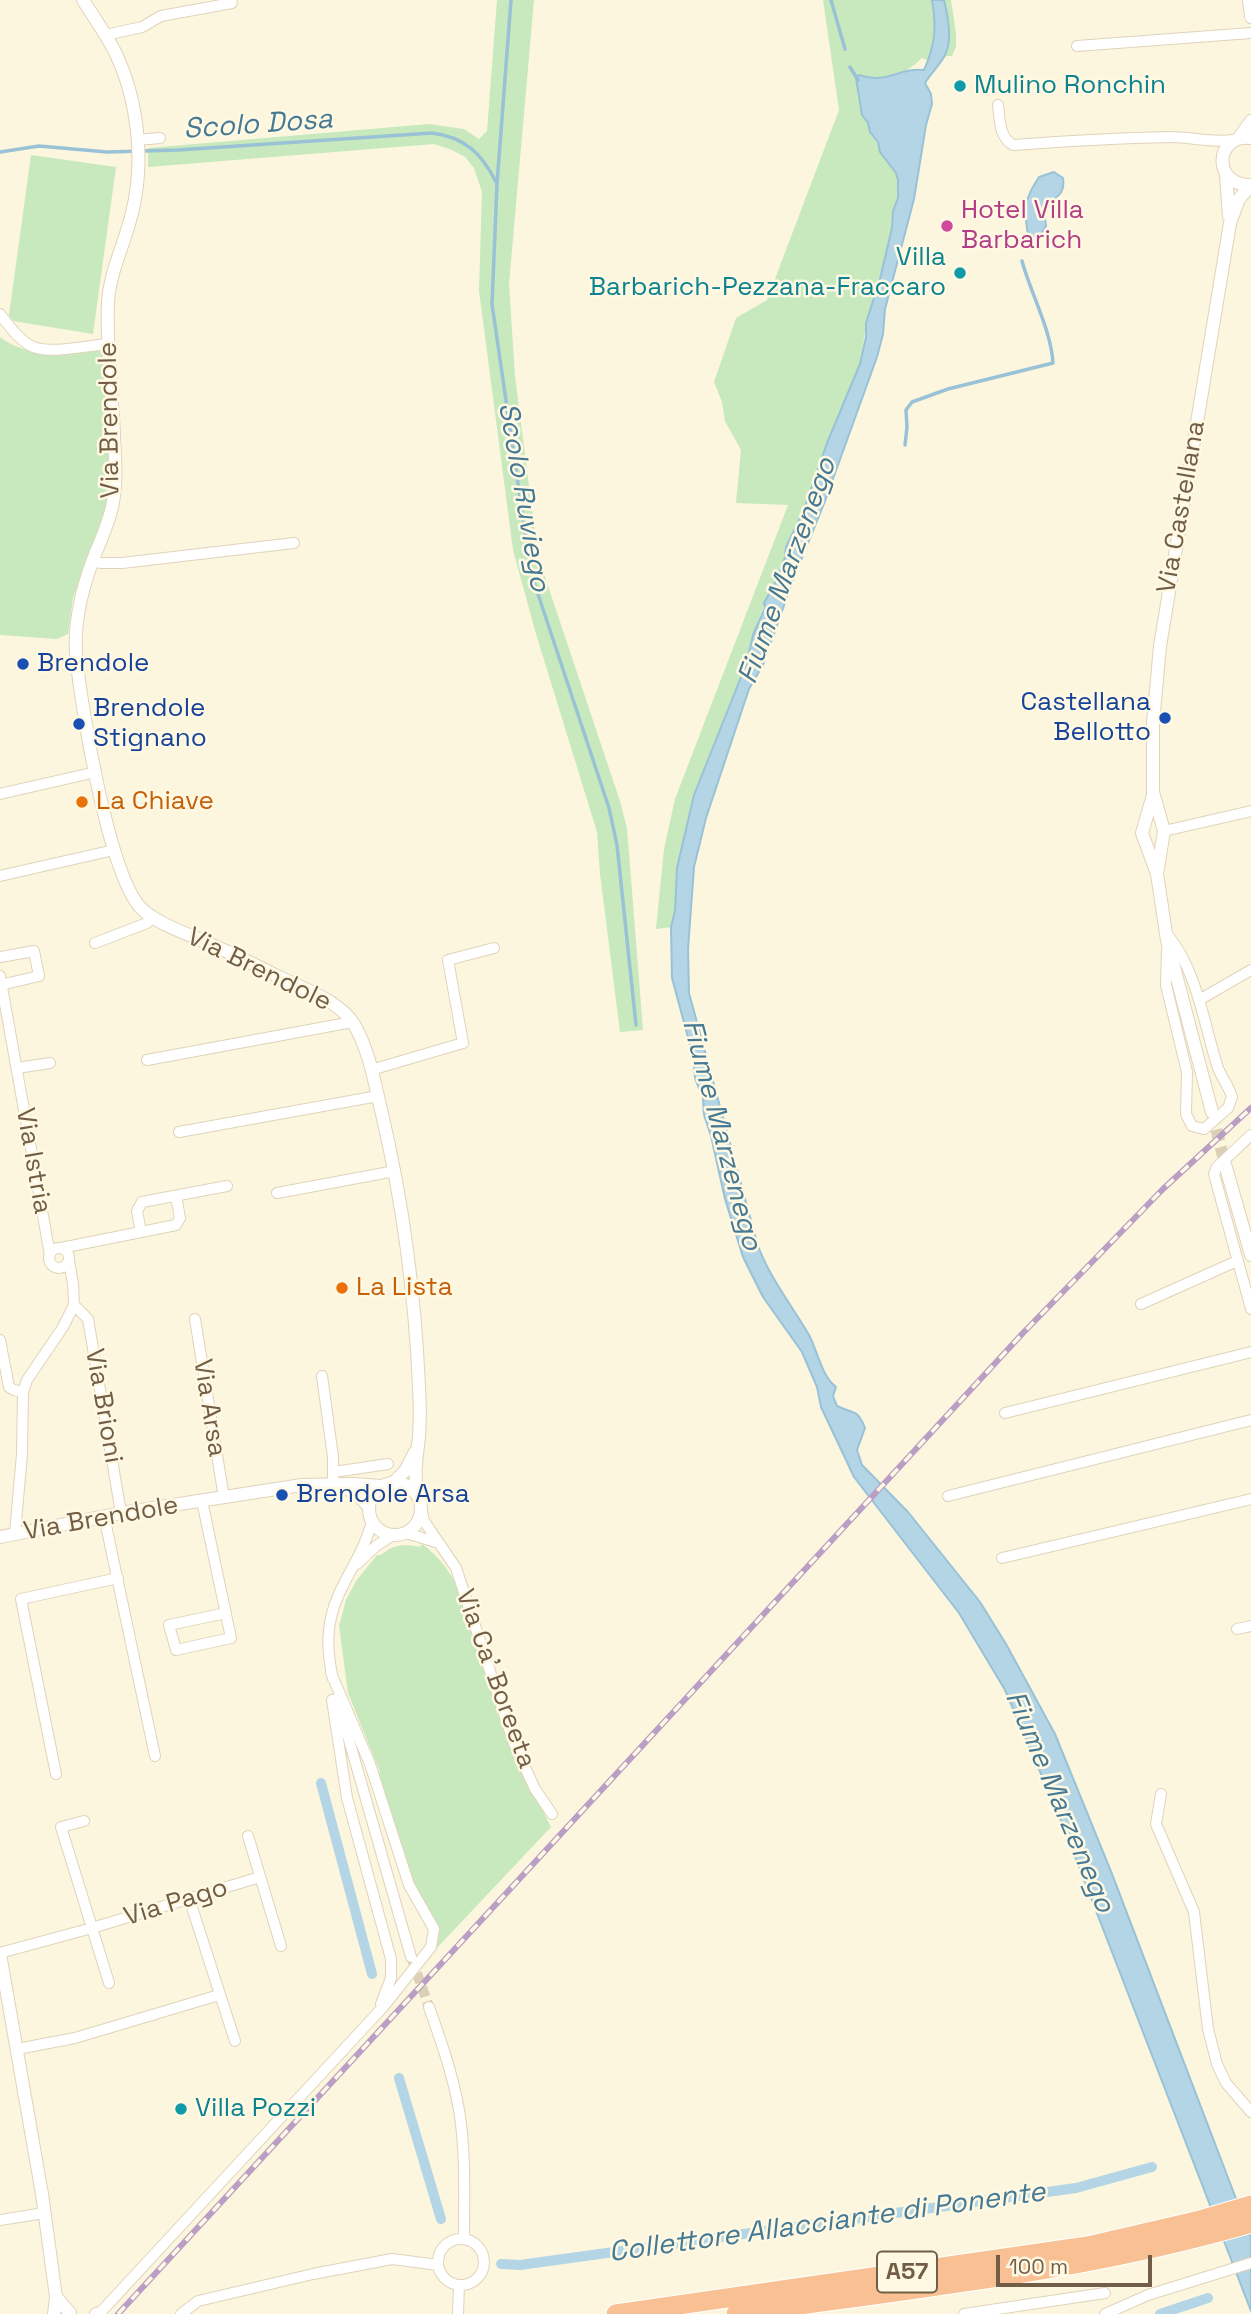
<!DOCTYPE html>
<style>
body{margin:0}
#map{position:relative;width:1251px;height:2314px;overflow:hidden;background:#fcf6de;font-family:"Space Grotesk",sans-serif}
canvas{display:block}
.scale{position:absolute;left:996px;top:2255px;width:156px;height:32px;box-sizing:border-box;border:4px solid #725e46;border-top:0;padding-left:9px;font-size:21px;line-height:24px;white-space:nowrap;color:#725e46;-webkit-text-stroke:5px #fff9e4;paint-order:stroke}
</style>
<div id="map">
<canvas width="1251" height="2314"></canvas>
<div class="scale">100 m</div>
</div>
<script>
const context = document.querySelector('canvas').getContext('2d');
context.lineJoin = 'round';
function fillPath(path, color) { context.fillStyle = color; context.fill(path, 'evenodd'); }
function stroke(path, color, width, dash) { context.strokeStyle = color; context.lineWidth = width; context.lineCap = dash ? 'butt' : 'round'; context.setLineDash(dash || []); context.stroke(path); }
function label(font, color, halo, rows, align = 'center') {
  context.font = font + ' "Space Grotesk",sans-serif'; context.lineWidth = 5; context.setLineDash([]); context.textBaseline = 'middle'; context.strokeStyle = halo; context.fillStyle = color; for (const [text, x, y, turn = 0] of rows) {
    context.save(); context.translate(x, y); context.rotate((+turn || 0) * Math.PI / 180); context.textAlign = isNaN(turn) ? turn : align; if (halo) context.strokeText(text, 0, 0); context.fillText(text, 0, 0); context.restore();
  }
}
fillPath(new Path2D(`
 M497,0H534L509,284L515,376L538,556L620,801L627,828L643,1030L620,1032L600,874L597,832L536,634L513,550L479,291L482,192L474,168L465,157L452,150L434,144L148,167V148L429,124L464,129L479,139L487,131Z
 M823,0H951L956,33V46L952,56H947L934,63L922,58C905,75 883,83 859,75L857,91L862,115L868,123L870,132L878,142L880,152L896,173L898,180V198L893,211L892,228L880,279L867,319L860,364L827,443L803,512L786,547L785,557L777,579L768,595L753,635L747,662L694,795L677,868L675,911L671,927L656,929L664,849L675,799L788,505L736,503L741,450L725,421L722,402L714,382L736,318L767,300L839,110Z
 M31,155L116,167L93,334L13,321L9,315Z
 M0,337C30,360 66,353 100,350L104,353L111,452L108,501L73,598L68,634L57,639L0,635Z
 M422,1544C440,1557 450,1572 460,1591L508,1742L551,1827L435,1950L438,1937L417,1893L377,1775L380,1772L348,1693L339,1626L346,1600L356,1581L377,1555H381C393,1544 404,1544 420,1547Z`), '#c7e9bd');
const water = new Path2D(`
 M932,0H944C948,16 953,40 945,55C940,65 931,73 925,83L931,94L932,104L926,125L914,199L885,309L883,334L877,357L825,501L793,580L763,665L749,689L706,818L694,867L688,949L689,993L758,1246C771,1280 791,1304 809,1335C818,1352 821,1375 836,1387L833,1396L837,1406C853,1414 857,1408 865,1428L857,1450L862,1465L908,1512L980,1602L1006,1644L1055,1734L1112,1874L1251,2238V2311L1062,1823L1005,1690L959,1613L854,1477L821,1407L817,1387L802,1352L763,1297L743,1257L725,1199L711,1136L704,1115L703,1099L695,1078L693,1056L672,978L671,927L675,911L677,868L694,795L747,662L753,635L765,608L764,603L777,579L785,557L786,547L803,512L827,443L860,364L866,337V323L880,279L892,228L893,211L898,198V180L896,173L880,152L878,142L870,132L868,123L862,115L856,78L859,75C887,85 899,67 924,70C935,46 937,26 932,0Z
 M1054,172L1063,178C1066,197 1053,197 1044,208L1046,226L1040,236L1034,237L1028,234C1023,208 1025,198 1039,177Z`);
fillPath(water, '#b3d5e5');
stroke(water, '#99c2d7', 2);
stroke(new Path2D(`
 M511,0L497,184L492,304L531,573L609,808L617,845L636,1025
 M831,0L845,49
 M850,67L858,80
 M0,152L39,146L107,152L178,150L432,133C465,137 482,154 496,182
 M905,445L907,427L906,410L912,402L948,389L1053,363C1051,330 1031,294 1022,261`), '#99c2d7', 3.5);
stroke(new Path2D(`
 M321,1783L372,1974
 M399,2078L441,2219
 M501,2264L520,2265L1076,2188L1152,2167
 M1160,2314L1208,2298`), '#b3d5e5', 10);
stroke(new Path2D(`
 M412,1959L429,2007`), '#dad0b8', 10, [10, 5]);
stroke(new Path2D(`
 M1212,1112L1225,1164`), '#dad0b8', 12, [12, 6]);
const minor = new Path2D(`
 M105,35L142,27L161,16L232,3
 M1077,46L1251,33
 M998,105C1000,120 999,137 1013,145C1066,141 1117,138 1170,137C1192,137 1211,143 1234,140
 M137,140L160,138
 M0,314C8,325 19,340 31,346C49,355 89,345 109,344
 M92,561L101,563H122L294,543
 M0,794L96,772
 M1164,831L1251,811
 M0,876L114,850
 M1167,934C1198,972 1203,1022 1218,1068C1222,1078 1229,1087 1232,1097L1228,1108L1204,1129L1192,1126L1186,1114L1187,1072L1166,985L1167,950
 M95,943L147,923L152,917
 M0,957L34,951L39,976L1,985
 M0,976L50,1255
 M1199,1000L1251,970
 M147,1060L347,1023L351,1020
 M17,1068L50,1063
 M371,1070L463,1043L448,960L494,948
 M179,1132L378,1096
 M1251,1135L1217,1167L1214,1174L1251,1309
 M277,1193L395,1171
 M141,1232L137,1211L142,1202L227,1186
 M61,1248L176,1225L180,1218L176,1196
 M49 1258a10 10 0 1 1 20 0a10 10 0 1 1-20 0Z
 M1141,1304L1237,1261
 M74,1305L88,1319L121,1513
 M195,1319L224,1498
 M0,1340L9,1387L14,1390L23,1392
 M322,1376L333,1457V1483
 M1005,1413L1251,1352
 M334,1472L388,1464
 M948,1496L1251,1420
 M202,1501L231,1638L176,1650L169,1625L226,1613
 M422,1512L424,1521L456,1568L513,1741L535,1789L552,1814
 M104,1516L155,1756
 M15,1533L22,1454L23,1392L27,1380L63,1327L74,1305L73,1284L69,1261
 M406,1533L439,1543
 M1002,1558L1251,1499
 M357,1564L376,1546L393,1535
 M1237,1629L1251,1626
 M333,1679C326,1649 326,1622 339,1594C350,1569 366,1548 372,1520
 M337,1698L411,1957
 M332,1700L347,1798L391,1959V1978L381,2004
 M56,1774L21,1599L118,1578
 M1161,1794L1156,1824L1194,1912L1208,2029L1217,2064L1226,2083L1251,2112
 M84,1821L61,1827L109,1983
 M248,1836L281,1946
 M189,1898L235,2041
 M0,1953L92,1928L260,1877
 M429,2007C441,2041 453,2075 459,2110C466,2152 464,2197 464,2239
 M17,2049L75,2038L219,1995
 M0,2220L44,2213
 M438 2262a23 23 0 1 1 46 0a23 23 0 1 1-46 0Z
 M100,2313L384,2006L431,1947L434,1929L409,1885L370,1764L331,1673
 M181,2314L198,2301L313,2274L392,2259L438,2265
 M458,2314L459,2285
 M964,2314L1105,2293
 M1105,2314L1148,2295L1251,2263`);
const tertiary = new Path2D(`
 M83,0C93,16 105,33 114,50C138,98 145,161 132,213C125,243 110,271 108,302C106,346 112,391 114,435C115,457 117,481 113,502C110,521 101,539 94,557C81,591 72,627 77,663C82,711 110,883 144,911C161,925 183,932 203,941C229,952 254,964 279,977C304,989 341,1001 355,1026C370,1053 375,1085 382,1114C403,1203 415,1295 419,1387C420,1403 420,1421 419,1437C417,1456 413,1476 418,1495
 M1249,0L1251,17
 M1251,138C1214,134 1212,186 1251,185
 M1238,139L1251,121
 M1226,175L1229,216
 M1153,795L1142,833L1157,874L1167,940L1212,1112
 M1157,874L1164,831L1153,792V723L1160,646L1230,223L1239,199L1251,185
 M1225,1164L1251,1255
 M369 1509a26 26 0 1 1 52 0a26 26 0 1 1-52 0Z
 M393,1483L405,1471L415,1452
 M341,1486L357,1494L369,1507
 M0,1537L121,1513L302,1485L353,1484L382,1486
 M0,1954L42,2194L56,2297L54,2314
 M56,2297L70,2313
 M96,2314L100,2313`);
const motorway = new Path2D(`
 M616,2314L1088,2246L1196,2221L1251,2205
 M736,2314C908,2289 1083,2272 1251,2223`);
stroke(minor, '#e0d3ba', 12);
stroke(tertiary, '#e0d3ba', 14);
stroke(motorway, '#fff', 21);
stroke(minor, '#fff', 10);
stroke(tertiary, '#fff', 12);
stroke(motorway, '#f8c093', 19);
const rail = new Path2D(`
 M118,2314L1023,1333L1163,1189L1251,1108`);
stroke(rail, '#ba9ec4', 6);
stroke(rail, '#fff9e4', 3.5, [10]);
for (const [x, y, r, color] of [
 [960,86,7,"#0f9aa8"],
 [947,226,7,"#d1479c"],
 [960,273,7,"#0f9aa8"],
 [23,664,7,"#1a4fb4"],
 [1165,718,7,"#1a4fb4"],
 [79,724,7,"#1a4fb4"],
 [82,802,7,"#e8710a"],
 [342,1288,7,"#e8710a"],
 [282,1495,7,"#1a4fb4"],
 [181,2109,7,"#0f9aa8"]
]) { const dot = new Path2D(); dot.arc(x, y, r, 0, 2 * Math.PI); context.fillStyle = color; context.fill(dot); stroke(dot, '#fff9e4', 2.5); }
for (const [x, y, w] of [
 [907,2272,60]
]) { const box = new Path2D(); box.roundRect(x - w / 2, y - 20.5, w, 41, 5); context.fillStyle = '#fff9e4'; context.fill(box); stroke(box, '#725e46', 2); }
label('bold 24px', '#725e46', null, [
 ["A57",907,2272]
]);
label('26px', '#0d838f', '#fff9e4', [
 ["Mulino Ronchin",974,86],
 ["Villa",946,258,"right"],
 ["Barbarich-Pezzana-Fraccaro",946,288,"right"],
 ["Villa Pozzi",195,2109]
], 'left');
label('26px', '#b23c85', '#fff9e4', [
 ["Hotel Villa",961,211],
 ["Barbarich",961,241]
], 'left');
label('26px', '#725e46', '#fff9e4', [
 ["Via Brendole",110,420,-91],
 ["Via Castellana",1182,507,-80],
 ["Via Brendole",259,970,26],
 ["Via Istria",33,1161,80],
 ["Via Brioni",103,1406,80],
 ["Via Arsa",209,1408,81],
 ["Via Brendole",101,1519,-10],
 ["Via Ca' Boreeta",495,1679,70],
 ["Via Pago",176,1903,-17]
]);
label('26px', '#164399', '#fff9e4', [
 ["Brendole",37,664],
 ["Castellana",1151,703,"right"],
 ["Bellotto",1151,733,"right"],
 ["Brendole",93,709],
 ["Stignano",93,739],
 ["Brendole Arsa",296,1495]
], 'left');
label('26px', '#c56008', '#fff9e4', [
 ["La Chiave",96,802],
 ["La Lista",356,1288]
], 'left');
label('italic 28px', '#457994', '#fff9e4', [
 ["Scolo Dosa",258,125,-4],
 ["Scolo Ruviego",523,497,80],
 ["Fiume Marzenego",788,571,-70],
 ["Fiume Marzenego",721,1135,75],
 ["Fiume Marzenego",1059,1802,67],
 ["Collettore Allacciante di Ponente",827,2223,-8]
]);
</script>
